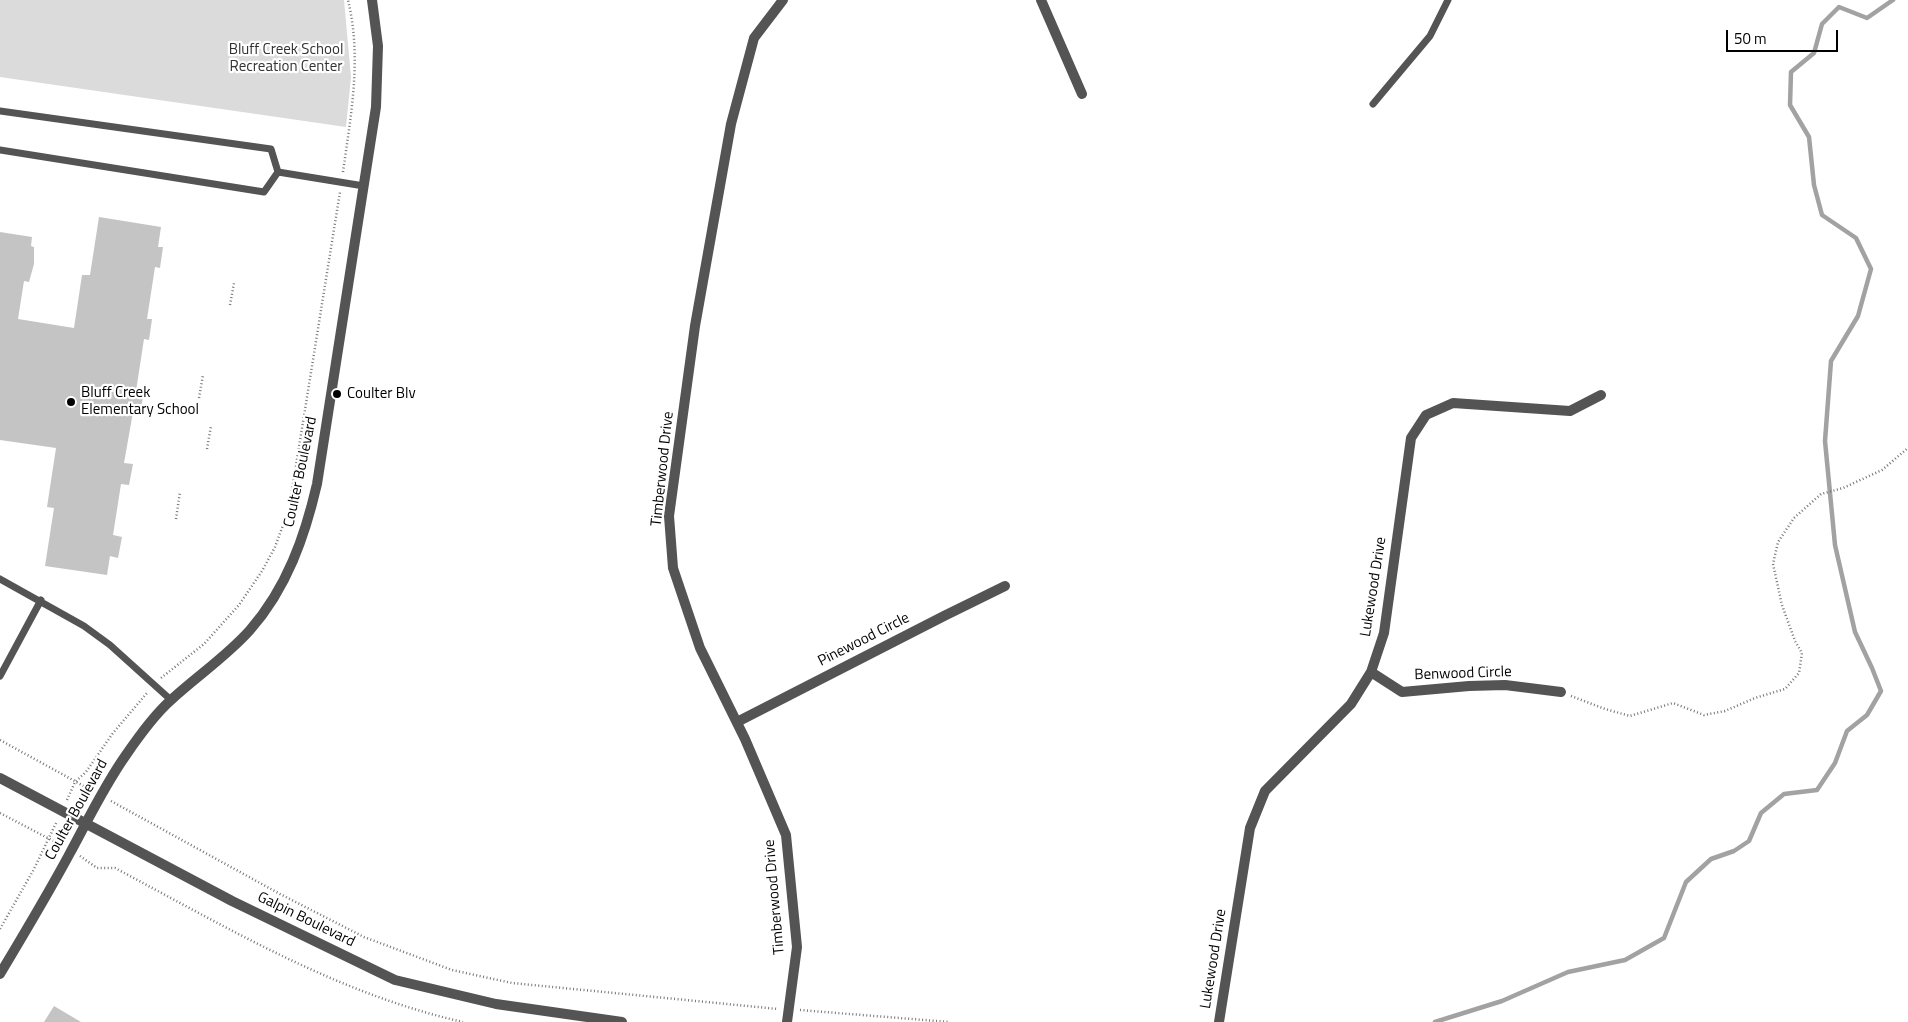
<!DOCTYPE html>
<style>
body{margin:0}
#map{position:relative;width:1908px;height:1022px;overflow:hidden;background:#fff;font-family:"Titillium Web",sans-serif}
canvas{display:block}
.scale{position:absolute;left:1726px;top:30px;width:112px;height:22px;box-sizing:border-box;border:2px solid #000;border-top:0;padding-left:6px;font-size:15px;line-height:18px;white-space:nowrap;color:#000;-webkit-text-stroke:4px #fff;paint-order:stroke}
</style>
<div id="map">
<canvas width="1908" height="1022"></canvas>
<div class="scale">50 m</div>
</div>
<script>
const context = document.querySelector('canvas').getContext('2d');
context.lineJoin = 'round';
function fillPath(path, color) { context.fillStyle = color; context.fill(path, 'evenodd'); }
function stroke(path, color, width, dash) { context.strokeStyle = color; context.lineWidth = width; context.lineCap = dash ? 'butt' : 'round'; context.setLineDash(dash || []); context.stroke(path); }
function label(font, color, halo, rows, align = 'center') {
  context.font = font + ' "Titillium Web",sans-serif'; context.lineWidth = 4.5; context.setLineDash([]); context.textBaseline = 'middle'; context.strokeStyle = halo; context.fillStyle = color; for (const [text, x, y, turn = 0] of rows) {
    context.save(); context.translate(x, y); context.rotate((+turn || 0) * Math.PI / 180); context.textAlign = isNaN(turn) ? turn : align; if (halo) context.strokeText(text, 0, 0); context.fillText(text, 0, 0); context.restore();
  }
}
fillPath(new Path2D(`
 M0,0H344L351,77L346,127L0,77Z`), '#dbdbdb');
stroke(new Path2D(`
 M1435,1022L1502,1001L1568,972L1625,960L1664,938L1686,882L1711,859L1734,851L1749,841L1761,813L1784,794L1817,790L1835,763L1847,731L1867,715L1881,691L1872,668L1855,632L1835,545L1825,441L1831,361L1858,316L1871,269L1856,238L1822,215L1814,185L1809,137L1790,105L1791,72L1814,53L1822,24L1839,7L1867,18L1893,0`), '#a2a2a2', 4.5);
fillPath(new Path2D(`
 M99,217L161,227L158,247H163L160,268L155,267L147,319H152L149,340L144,339L136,391L144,392L140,413L133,412L124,463L133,464L129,485L121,484L113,535L122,537L118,558L110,556L107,575L45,566L54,508L47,507L56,448L0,440V232L32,237L31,246L34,247V264L29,282L24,281L18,319L74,328L82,275H90Z
 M54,1006L81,1022H44Z`), '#c4c4c4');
stroke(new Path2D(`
 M343,172C351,114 362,58 348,0
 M230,305L234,283
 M199,398L203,375
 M207,449L211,426
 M176,519L180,492
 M161,678L204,644L239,605L262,571L275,547L289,509L340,192
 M1571,696L1605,709L1630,716L1673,703L1704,715L1725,711L1755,698L1785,689L1799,673L1802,653L1795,641L1782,605L1773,564L1778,542L1794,518L1821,494L1843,488L1882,470L1908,448
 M0,740L91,790
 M67,800L75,782L86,772L113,733L147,693
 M111,801L280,894L364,937L452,970L512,983L778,1009
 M0,813L61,845
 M80,856L97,868H115C228,928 338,994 463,1022
 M0,929L34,869L57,821
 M800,1010L949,1022`), '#767676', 2.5, [1, 2.5]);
stroke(new Path2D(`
 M1373,104L1430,36L1448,0
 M0,111L271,149L278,172
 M0,150L264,192L278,172
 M278,172L364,186
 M0,579L84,626L110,645L171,700
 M0,676L41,600`), '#545454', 7);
stroke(new Path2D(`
 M783,0L754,38L731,124L695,326L669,516L673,568L700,648L745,739L786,835L797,947L787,1022
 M1041,0L1082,94
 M1371,672L1402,692L1469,686L1505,685L1561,692
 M737,722L944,616L1005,586
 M1219,1022L1250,828L1265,791L1351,704L1371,672L1384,633L1411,438L1426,415L1453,403L1570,411L1601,395`), '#545454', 10);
stroke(new Path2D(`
 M0,778L232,901L395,980L496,1004L622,1022
 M0,974C24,934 48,894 70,853C88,820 104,786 126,755C139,736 154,715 171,700C197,676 227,656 250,630C287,588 305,536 317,484L376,107L378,46L372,0`), '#545454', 10);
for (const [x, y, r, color] of [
 [337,394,5,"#000"],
 [71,402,5,"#000"]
]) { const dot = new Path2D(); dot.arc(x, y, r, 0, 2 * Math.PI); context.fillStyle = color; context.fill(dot); stroke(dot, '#fff', 2); }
label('15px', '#323232', '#fff', [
 ["Bluff Creek School",286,50],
 ["Recreation Center",286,67]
]);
label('15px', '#000', '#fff', [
 ["Bluff Creek",81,393],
 ["Elementary School",81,410],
 ["Coulter Blv",347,394]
], 'left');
label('15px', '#000', '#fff', [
 ["Timberwood Drive",663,469,-84],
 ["Coulter Boulevard",301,472,-78],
 ["Lukewood Drive",1374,587,-81],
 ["Pinewood Circle",864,640,-27],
 ["Benwood Circle",1463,674,-2],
 ["Coulter Boulevard",77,810,-61],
 ["Timberwood Drive",775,897,-95],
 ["Galpin Boulevard",306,920,26],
 ["Lukewood Drive",1214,959,-81]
]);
</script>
